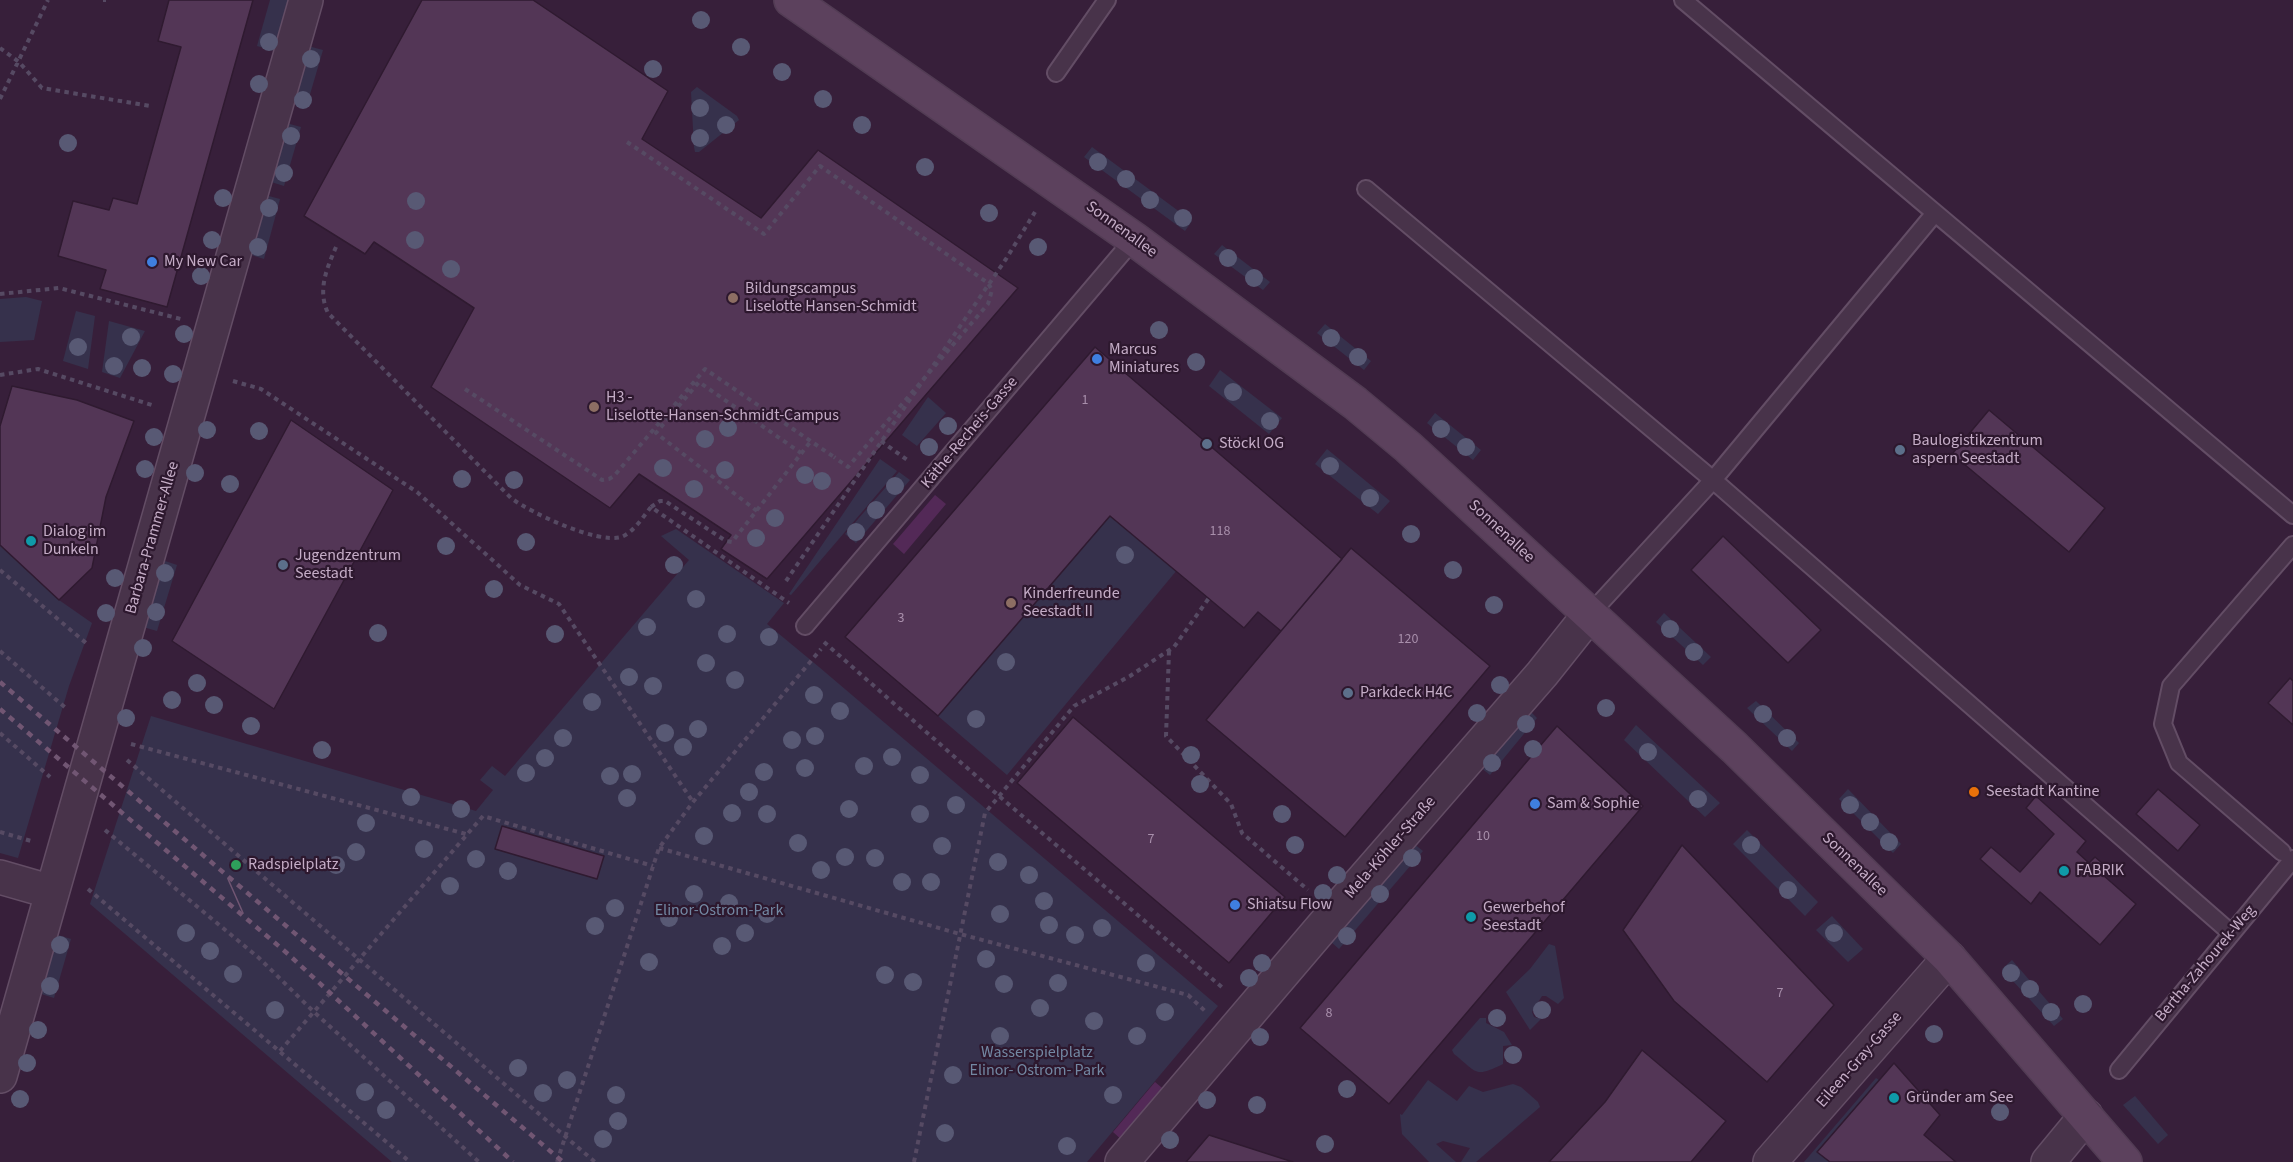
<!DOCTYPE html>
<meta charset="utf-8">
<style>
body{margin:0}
canvas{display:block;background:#371f3a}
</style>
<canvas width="2293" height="1162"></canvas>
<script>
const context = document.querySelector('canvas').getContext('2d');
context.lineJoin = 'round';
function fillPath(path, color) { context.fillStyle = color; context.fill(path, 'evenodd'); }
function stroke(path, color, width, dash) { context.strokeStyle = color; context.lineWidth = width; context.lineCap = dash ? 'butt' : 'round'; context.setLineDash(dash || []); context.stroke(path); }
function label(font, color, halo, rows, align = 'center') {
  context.font = font + ' "Source Sans 3",sans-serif'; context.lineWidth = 4.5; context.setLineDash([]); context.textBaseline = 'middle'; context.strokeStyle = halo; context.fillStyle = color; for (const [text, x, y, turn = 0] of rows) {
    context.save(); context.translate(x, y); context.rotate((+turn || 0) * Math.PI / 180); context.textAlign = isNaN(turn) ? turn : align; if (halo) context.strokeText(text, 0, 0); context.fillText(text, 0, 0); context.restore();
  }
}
fillPath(new Path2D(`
 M270,0H288L274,51L257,46Z
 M308,46L323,50L306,108L291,104Z
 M697,87L737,116L739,120L699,152H695L694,147L691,92Z
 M286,123L301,127L284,186L268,181Z
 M1092,147L1192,221L1185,231L1084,157Z
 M265,195L280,199L264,259L248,254Z
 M1222,245L1270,282L1263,290L1214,254Z
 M26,297L42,301L34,340L0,342V299Z
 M76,311L95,316L88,369L63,361Z
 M109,321L145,331L120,378L102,372Z
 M1325,324L1371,361L1364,370L1317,333Z
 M1220,370L1282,418L1269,434L1209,386Z
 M928,397L946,413L917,446L902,435Z
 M1435,413L1481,450L1473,460L1427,423Z
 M1327,449L1390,501L1378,514L1315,464Z
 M880,459L897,471L791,595L789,594Z
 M899,472L910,480L856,543L845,534Z
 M1110,516L1177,570L1007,775L938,716Z
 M676,529L784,603L767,624L819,667L1218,1006L1087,1162H392L90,904L151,716L476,811L493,790L480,780L492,766L505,776L689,560L661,536Z
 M0,545L59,600L92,623L69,686L18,858L0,853Z
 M162,560L177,565L157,631L143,627Z
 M1664,613L1711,657L1703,665L1656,622Z
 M1756,701L1799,743L1792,751L1747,708Z
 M1529,710L1537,718L1490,775L1480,767Z
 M1636,725L1720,803L1705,817L1624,740Z
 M1848,789L1901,844L1893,853L1839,799Z
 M1747,830L1818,902L1805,916L1733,844Z
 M1414,844L1423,851L1339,949L1331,942Z
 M1832,916L1863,949L1848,962L1816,930Z
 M55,934L71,939L54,998L38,993Z
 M1549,944L1555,946L1564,998L1558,1004L1546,996H1542L1532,1012L1534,1017L1541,1019L1530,1030L1506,992L1530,969Z
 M2012,960L2063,1019L2054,1026L2002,969Z
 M1480,1018H1486V1023L1504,1032L1512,1045L1503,1046V1064C1474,1078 1478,1073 1454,1054L1452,1050Z
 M1876,1078L1879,1080L1818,1151L1830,1162H1804Z
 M1428,1080L1457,1101L1469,1086L1483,1092L1513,1084L1521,1087L1538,1102L1540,1107L1476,1162H1461L1470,1148L1443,1141L1436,1144L1456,1162H1429L1402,1134L1400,1114L1402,1115Z
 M2135,1096L2168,1135L2158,1144L2123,1105Z`), '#36314c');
fillPath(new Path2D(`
 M935,495L946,504L904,554L893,544Z
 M1155,1082L1167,1092L1123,1141L1113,1132Z`), '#532957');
const building = new Path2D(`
 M169,0H253L167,307L100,289L106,270L58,256L73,201L109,210L113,198L137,204L181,47L158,41Z
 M422,0H533L668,91L642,139L761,218L818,150L1018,288L767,579L721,549L731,535L639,474L610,508L431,387L474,308L374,242L365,254L304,216Z
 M1095,347L1342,559L1281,631L1258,612L1244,628L1110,516L938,716L845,637Z
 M12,386L77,400L134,421L106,497L92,568L59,600L0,545V426Z
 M1989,410L2105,508L2069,552L1952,454Z
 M291,420L393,490L274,709L172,641Z
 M1723,536L1821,630L1788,663L1691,570Z
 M1351,548L1490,666L1345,837L1206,720Z
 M2290,678L2293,681V725L2268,703Z
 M1073,717L1285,897L1229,963L1017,783Z
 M1557,726L1643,806L1389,1104L1300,1028Z
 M2158,789L2200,825L2178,851L2136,814Z
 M2036,796L2086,841L2077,852L2089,863L2095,857L2109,869L2103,875L2136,904L2100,945L2040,892L2031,904L1980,859L1991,847L2020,872L2054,834L2026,808Z
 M502,826L604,856L597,879L495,849Z
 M1682,845L1834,1005L1767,1082L1674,1001L1623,930Z
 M1642,1050L1726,1121L1691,1162H1549L1605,1102Z
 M1894,1063L1940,1115L1924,1135L1956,1162H1830L1817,1152Z
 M1209,1135L1293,1162H1186Z`);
fillPath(building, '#533656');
stroke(building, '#2f1a30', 1.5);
const lane = new Path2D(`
 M1683,0L2293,515
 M1056,73L1107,0
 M1366,189L1713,480L2231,933
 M1589,615L1713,480L1935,213
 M805,626L1134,239
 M2282,852L2179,763L2163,724L2171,686L2293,545
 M2119,1070L2293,859`);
const street = new Path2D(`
 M0,877L52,892
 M0,1076L306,0
 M1122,1162L1335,912L1542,674L1589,615
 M1770,1162L1949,958
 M2048,1162L2086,1116`);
const secondary = new Path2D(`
 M791,0L1134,239L1355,403L1408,447L1735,748L1949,958L2125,1162`);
stroke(lane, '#634d65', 20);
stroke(street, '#634d65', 36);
stroke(secondary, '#523c54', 36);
stroke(new Path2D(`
 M103,0H106
 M0,48L19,62L42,88L150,106
 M0,99L48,0
 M336,247C327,268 317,290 328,313L511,498C531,513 597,544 621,537C633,533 643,517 651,507L789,603
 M0,294L59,288L181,319
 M0,375L38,369L155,406
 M233,381L261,389L417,492L520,585L559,604L693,802
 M465,389L602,480L609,479L614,476L705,369L834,457
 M881,441L910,462
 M651,507L660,501H665L726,541L732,542L811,441
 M757,511L656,433L699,382L801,453
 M0,570L86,643
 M786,581L1006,259L1035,212
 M824,642L999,796L1224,989
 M0,651L68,710
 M1169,651L1166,736L1231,804L1242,833L1308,890
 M0,733L50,777
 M131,744L466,834
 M127,760L595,1162
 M105,830L259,958L314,1012L479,1162
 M0,832L31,841
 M659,848L960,934L1188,995L1206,1012
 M88,889L410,1162
 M280,1051L483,816L653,866
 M557,1162L659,848L693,802L821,649
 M914,1162L985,813L1074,706L1130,676L1174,647L1209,598`), '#564a63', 4, [4.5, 4.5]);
stroke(lane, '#48334a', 16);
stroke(street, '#48334a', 33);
stroke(secondary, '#5c415d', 33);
stroke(new Path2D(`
 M228,879L243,913`), '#715673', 1.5);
stroke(new Path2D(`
 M0,682L563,1162
 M0,709L288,954L513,1162`), '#715673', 4.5, [6, 6]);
stroke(new Path2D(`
 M627,142L764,234L820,166L988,283L992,290L988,304L848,467L834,457`), '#564a63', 4, [4.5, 4.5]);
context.fillStyle = '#585974';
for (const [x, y] of [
 [701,20],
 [269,42],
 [741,47],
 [311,59],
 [653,69],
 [782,72],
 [259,84],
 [823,99],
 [303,100],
 [700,108],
 [726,125],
 [862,125],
 [291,136],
 [700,138],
 [68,143],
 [1098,162],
 [925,167],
 [284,173],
 [1126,179],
 [223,198],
 [1150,200],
 [416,201],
 [269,208],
 [989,213],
 [1183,218],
 [212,240],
 [415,240],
 [258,247],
 [1038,247],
 [1228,258],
 [451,269],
 [201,276],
 [1254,278],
 [1159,330],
 [184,334],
 [131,337],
 [1331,338],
 [78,347],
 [1358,357],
 [1196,362],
 [114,366],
 [142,368],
 [173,374],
 [1233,392],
 [1270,421],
 [948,426],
 [728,428],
 [1441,429],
 [207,430],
 [259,431],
 [154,437],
 [705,439],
 [929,447],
 [1466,447],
 [1330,466],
 [663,468],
 [145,469],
 [725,470],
 [195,473],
 [805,475],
 [462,479],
 [514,480],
 [822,481],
 [230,484],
 [895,486],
 [694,489],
 [1370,498],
 [876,510],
 [775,518],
 [856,532],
 [1411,534],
 [756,538],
 [526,542],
 [446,546],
 [1125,555],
 [674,565],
 [1453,570],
 [165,573],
 [115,578],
 [494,589],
 [696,599],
 [1494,605],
 [156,612],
 [106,613],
 [647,627],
 [1670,629],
 [378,633],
 [555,634],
 [727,634],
 [769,637],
 [143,648],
 [1694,652],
 [1006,662],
 [706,663],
 [629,677],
 [735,680],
 [197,683],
 [1500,685],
 [653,686],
 [814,695],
 [172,700],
 [592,702],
 [214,705],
 [1606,708],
 [840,711],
 [1477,713],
 [1763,714],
 [126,718],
 [976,719],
 [1526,724],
 [251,726],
 [698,729],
 [665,733],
 [815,736],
 [563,738],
 [1787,738],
 [792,740],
 [683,747],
 [1533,749],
 [322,750],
 [1648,752],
 [1191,755],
 [892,757],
 [545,758],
 [1492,763],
 [864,766],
 [805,768],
 [764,772],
 [526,773],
 [632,774],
 [920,775],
 [610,776],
 [1200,784],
 [749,792],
 [411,797],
 [627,798],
 [1698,799],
 [956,805],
 [1850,805],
 [461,809],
 [849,809],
 [732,813],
 [767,814],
 [920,814],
 [1282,814],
 [1870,822],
 [366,823],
 [704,836],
 [1889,842],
 [798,843],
 [1295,845],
 [1751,845],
 [942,846],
 [424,849],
 [356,852],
 [845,857],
 [875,858],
 [1412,858],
 [476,859],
 [998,862],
 [336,865],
 [821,870],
 [508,871],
 [1029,875],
 [1337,875],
 [902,882],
 [931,882],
 [450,886],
 [1788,890],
 [1323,893],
 [694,894],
 [1380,894],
 [1044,901],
 [729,903],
 [615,908],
 [767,914],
 [1000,914],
 [669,918],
 [1049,925],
 [595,926],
 [1102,928],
 [186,933],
 [745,933],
 [1834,933],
 [1075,935],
 [1347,936],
 [60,945],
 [722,946],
 [210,951],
 [986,959],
 [649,962],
 [1146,963],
 [1262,963],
 [2011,973],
 [233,974],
 [885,975],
 [1249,978],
 [913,982],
 [1058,983],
 [1004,984],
 [50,986],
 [2030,989],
 [2083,1004],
 [1040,1008],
 [275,1010],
 [1542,1010],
 [1165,1012],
 [2051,1012],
 [1497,1018],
 [1094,1021],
 [38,1030],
 [1934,1034],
 [1000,1036],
 [1137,1036],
 [1260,1037],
 [1513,1055],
 [27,1063],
 [518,1068],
 [953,1075],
 [567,1080],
 [1347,1089],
 [365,1092],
 [543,1093],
 [616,1095],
 [1113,1095],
 [20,1099],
 [1207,1100],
 [1257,1105],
 [386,1110],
 [2000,1112],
 [618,1121],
 [945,1133],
 [603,1139],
 [1170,1140],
 [1325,1144],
 [1067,1146]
]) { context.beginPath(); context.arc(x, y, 9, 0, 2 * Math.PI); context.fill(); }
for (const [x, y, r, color] of [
 [152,262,6,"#3f7fe0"],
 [733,298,6,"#8d6e63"],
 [1097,359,6,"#3f7fe0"],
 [594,407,6,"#8d6e63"],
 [1207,444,6,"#5c6f8a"],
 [1900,450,6,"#5c6f8a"],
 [31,541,6,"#0f9aa8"],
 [283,565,6,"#5c6f8a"],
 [1011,603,6,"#8d6e63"],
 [1348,693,6,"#5c6f8a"],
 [1974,792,6,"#e8710a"],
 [1535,804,6,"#3f7fe0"],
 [236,865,6,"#2e9e5b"],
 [2064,871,6,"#0f9aa8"],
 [1235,905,6,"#3f7fe0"],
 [1471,917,6,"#0f9aa8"],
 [1894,1098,6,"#0f9aa8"]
]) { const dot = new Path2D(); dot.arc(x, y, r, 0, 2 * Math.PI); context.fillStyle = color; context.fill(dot); stroke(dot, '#2d182e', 2); }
label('14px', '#a88fab', null, [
 ["1",1085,401],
 ["118",1220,532],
 ["3",901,619],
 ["120",1408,640],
 ["10",1483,837],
 ["7",1151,840],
 ["7",1780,994],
 ["8",1329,1014]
]);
label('16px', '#c5adc7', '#2d182e', [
 ["Sonnenallee",1121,230,36],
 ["Käthe-Recheis-Gasse",970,433,-50],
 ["Sonnenallee",1501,532,43],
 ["Barbara-Prammer-Allee",153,538,-74],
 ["Mela-Köhler-Straße",1391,848,-49],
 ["Sonnenallee",1854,865,44],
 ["Bertha-Zahourek-Weg",2206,964,-50],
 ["Eileen-Gray-Gasse",1860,1060,-49]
]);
label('16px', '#c5adc7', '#2d182e', [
 ["My New Car",164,262],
 ["Bildungscampus",745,289],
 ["Liselotte Hansen-Schmidt",745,307],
 ["Marcus",1109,350],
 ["Miniatures",1109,368],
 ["H3 -",606,398],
 ["Liselotte-Hansen-Schmidt-Campus",606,416],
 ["Baulogistikzentrum",1912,441],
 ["aspern Seestadt",1912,459],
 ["Stöckl OG",1219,444],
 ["Dialog im",43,532],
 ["Dunkeln",43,550],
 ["Jugendzentrum",295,556],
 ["Seestadt",295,574],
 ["Kinderfreunde",1023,594],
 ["Seestadt II",1023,612],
 ["Parkdeck H4C",1360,693],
 ["Seestadt Kantine",1986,792],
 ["Sam & Sophie",1547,804],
 ["Radspielplatz",248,865],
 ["FABRIK",2076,871],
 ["Shiatsu Flow",1247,905],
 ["Gewerbehof",1483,908],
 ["Seestadt",1483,926],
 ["Gründer am See",1906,1098]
], 'left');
label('16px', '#7388a3', '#2d182e', [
 ["Elinor-Ostrom-Park",719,911],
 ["Wasserspielplatz",1037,1053],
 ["Elinor- Ostrom- Park",1037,1071]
]);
</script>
